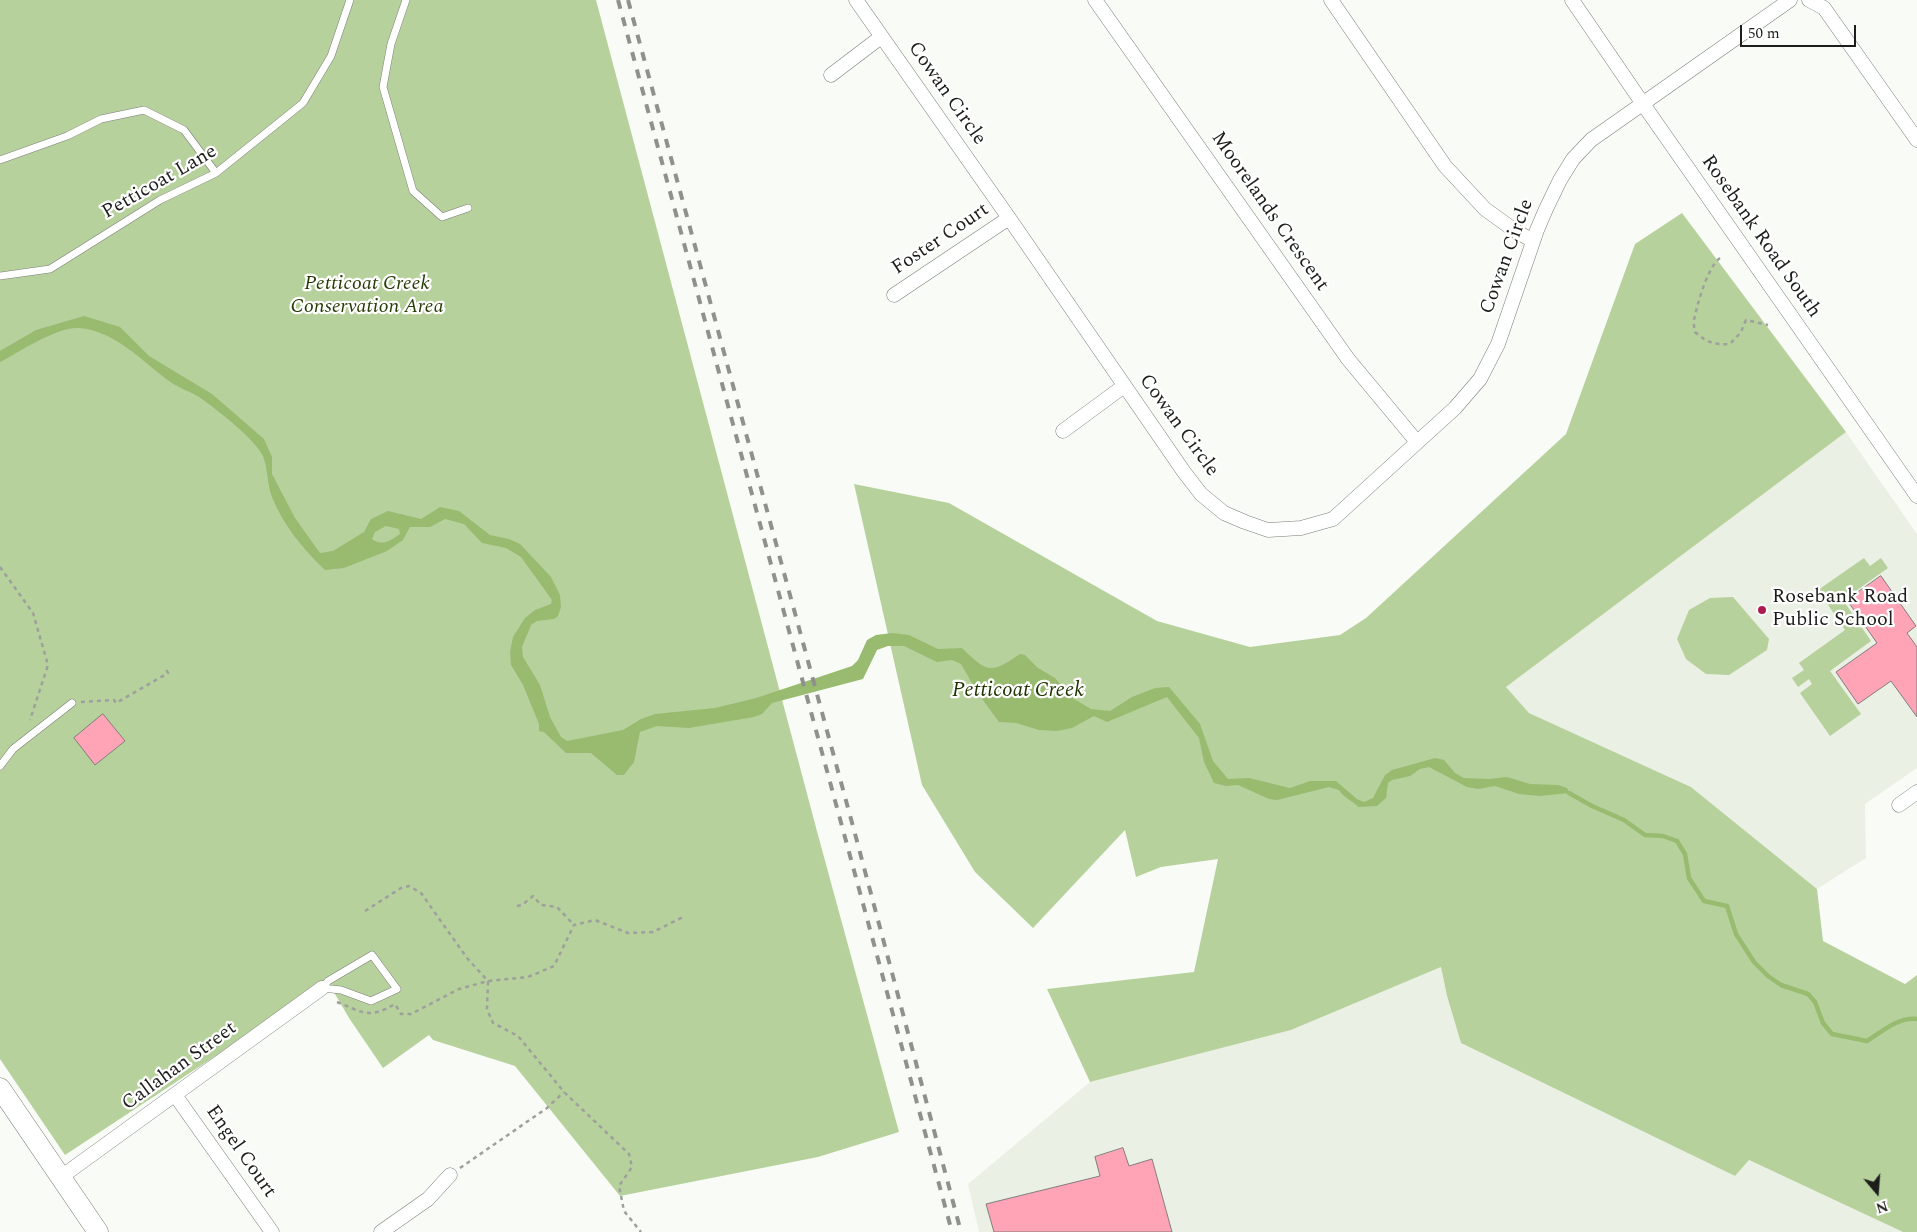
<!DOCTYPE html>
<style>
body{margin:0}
#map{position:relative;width:1917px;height:1232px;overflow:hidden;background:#f9fcf6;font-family:Spectral,serif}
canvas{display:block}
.north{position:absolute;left:1852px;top:1167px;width:50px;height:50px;-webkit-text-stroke:4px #fff;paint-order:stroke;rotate:162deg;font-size:14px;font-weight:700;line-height:20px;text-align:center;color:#1d1e1c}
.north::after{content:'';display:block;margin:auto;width:18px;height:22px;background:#1d1e1c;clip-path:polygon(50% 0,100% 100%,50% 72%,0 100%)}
.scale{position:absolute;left:1740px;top:25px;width:116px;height:22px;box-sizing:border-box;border:2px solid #1d1e1c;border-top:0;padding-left:6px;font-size:15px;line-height:18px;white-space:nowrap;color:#1d1e1c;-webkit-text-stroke:4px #fff;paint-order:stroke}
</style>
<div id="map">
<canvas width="1917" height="1232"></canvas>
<div class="north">N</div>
<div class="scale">50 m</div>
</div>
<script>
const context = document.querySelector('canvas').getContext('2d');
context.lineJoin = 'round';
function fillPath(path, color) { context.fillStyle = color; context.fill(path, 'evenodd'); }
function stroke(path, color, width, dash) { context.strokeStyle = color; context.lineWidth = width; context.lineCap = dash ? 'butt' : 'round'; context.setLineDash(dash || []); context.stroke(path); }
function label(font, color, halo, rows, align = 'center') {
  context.font = font + ' Spectral,serif'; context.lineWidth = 4.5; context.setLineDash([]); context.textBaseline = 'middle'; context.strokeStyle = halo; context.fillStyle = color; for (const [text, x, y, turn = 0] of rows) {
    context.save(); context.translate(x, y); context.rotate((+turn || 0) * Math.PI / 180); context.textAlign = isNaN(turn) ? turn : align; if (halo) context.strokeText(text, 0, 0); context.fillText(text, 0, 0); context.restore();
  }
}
fillPath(new Path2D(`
 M1846,432L1917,534V768L1865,804L1866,858L1817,889L1691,787L1529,713L1506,687Z
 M1441,967L1447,996L1461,1043L1735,1176L1749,1160L1903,1232H979L968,1184L1090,1082L1291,1030Z`), '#eaf0e4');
fillPath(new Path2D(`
 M0,0H596L818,835L899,1132L818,1157L620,1196L515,1066L433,1040L429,1035L383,1068L349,1018L328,982L65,1155L0,1059Z
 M1682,213L1846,432L1506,687L1529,713L1691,787L1817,889L1823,941L1905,984L1917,975V1232H1903L1749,1160L1735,1176L1461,1043L1447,996L1441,967L1291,1030L1090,1082L1047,989L1194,972L1218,859L1161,867L1136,877L1125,830L1033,928L975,872L922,785L854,484L949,503L1157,621L1250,647L1340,635L1366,618L1566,434L1635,244Z
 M1864,558L1870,566L1881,558L1888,568L1843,600L1871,641L1830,671L1861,714L1830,736L1800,693L1812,684L1809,679L1798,687L1792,678L1804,670L1799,663L1845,630L1818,590Z
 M1733,597L1769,639L1767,650L1729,675L1706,674L1686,659L1677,639L1689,610L1710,598Z`), '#b7d19d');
fillPath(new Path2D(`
 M84,316L120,327L149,356L212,394L264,439L272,457V474L295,518L320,553L333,551L364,532L371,519L388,511L421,519L440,507L459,511L490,535L509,539L520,544L551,577L560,595L561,607L558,616L554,619L537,621L531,625L522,647L523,657L540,685L550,717L561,737L567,741L623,730L641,719L655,714L715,708L756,698L852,666L858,660L867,640L876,635L892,633L909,635L938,649L962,648C987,672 990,675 1020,654L1025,655L1038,668L1055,678L1074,699L1091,709L1110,711L1132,697L1155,688L1169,687L1200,724L1213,761L1228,779L1249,778L1290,788L1310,781H1336L1357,799L1364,802L1373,798L1385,775L1392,770L1435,758L1444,760L1455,773L1464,778L1489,779L1507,777L1530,784L1558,785L1567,788L1569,793L1540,796L1519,794L1495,786L1478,789L1467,787L1429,767L1420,769L1410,776L1392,780L1388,783L1386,798L1377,806L1358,807C1352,800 1344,798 1339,790L1329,787L1277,800L1269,799L1238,785L1226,786L1214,783L1204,762L1199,738L1167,697L1107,722L1094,716L1072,728L1057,731L1039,730L1016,723L999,722L977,692L961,664L952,660L937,662L904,646H888L877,650L863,679L772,703L762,714L754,717L689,728L657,726L640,732L634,762L624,775H617L591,753H566L544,732L539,731V724L523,685L511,665L510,652L513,637L525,618L535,610L551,604L552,600L521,557L506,548L482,543L464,524L445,519L430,527H410L403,540L387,551L344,568L325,570C303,549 283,525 272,497C267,484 268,469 263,456C255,439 215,408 199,397C190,391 178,388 169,381C142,361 115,331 79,328C58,326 19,352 0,362V351L36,330ZM386,526L399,529L400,534C391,540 383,547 372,539L375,532Z`), '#98bb70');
stroke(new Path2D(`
 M1569,793L1592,806L1624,820L1645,835L1663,836L1677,841L1685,854L1689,878L1704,901L1727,906L1736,934L1754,962L1768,976L1781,985L1808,994L1815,1002L1823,1023L1832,1034L1867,1041C1883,1031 1898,1017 1917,1019`), '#98bb70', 4.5);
const building = new Path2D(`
 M1881,576L1916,626L1907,633L1917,647V717L1891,681L1858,704L1836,672L1877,643L1847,600Z
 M103,714L125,741L95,765L74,738Z
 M1123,1148L1129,1166L1152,1159L1172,1232H994L986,1204L1100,1176L1095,1157Z`);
fillPath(building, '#fea4b6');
stroke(building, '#837d7d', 1);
const lane = new Path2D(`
 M406,0L391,44L383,87L413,191L442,217L468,208
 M0,160L67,136L101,119L144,110L184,130L216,173
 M0,276L50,269L160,200L216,173L303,103L331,56L350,0
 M0,766L13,749L72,703
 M372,955L397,989L371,1001L341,990L322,988L328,981Z`);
const street = new Path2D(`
 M856,0L1009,218L1184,472L1201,494L1224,513L1245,522L1268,530L1301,528L1333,519L1455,408L1480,379L1498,344L1537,230L1546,209L1560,180L1573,159L1591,140L1790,0
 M1095,0L1348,359L1417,442
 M1331,0L1445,166L1485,209L1514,230L1533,241
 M1572,0L1643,104L1917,496
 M1809,0L1824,8L1917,140
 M831,75L881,37
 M894,295L1009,218
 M1063,431L1124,386
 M1899,805L1917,792
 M175,1095L272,1232
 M61,1177L322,988
 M381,1232L428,1199L450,1175`);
const secondary = new Path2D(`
 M0,1088L98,1232`);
stroke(lane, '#7b7d78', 8);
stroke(street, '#7b7d78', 15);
stroke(secondary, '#7b7d78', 21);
stroke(new Path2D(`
 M1720,258C1708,267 1698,301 1695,316C1693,321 1694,327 1695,332C1706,342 1714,345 1730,344L1741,332L1746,320L1768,325
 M0,567L33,613L48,665L30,720
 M81,702L114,700L116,703L168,673L166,669
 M517,906L522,905L533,896L541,905L557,907L574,925
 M365,911L401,888L409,886L421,893L467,958L488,981L487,1009L493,1023L518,1036L564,1092L629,1154L632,1167L619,1186L624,1211L641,1232
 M337,1002C364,1013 369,1019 395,1004L401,1014H411L459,989L488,981L528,977L554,966L574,925L595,920L628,933L653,932L685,916
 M460,1168L547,1108L564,1092`), '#9ea09c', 2.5, [4, 4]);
stroke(lane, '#fff', 7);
stroke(street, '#fff', 14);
stroke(secondary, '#fff', 20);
stroke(new Path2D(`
 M618,0L952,1232
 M628,0L854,830L961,1232`), '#8f918d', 4, [9, 9]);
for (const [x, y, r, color] of [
 [1762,610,5,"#ad1b4f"]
]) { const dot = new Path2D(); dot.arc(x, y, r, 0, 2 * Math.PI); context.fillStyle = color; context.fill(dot); stroke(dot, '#fff', 2); }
label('20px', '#1d1e1c', '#fff', [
 ["Cowan Circle",946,94,55],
 ["Petticoat Lane",160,183,-30],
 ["Moorelands Crescent",1269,212,55],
 ["Rosebank Road South",1760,237,55],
 ["Foster Court",941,240,-34],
 ["Cowan Circle",1508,257,-70],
 ["Cowan Circle",1178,426,54],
 ["Callahan Street",180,1067,-36],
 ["Engel Court",240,1152,55]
]);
label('italic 20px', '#273c04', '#fff', [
 ["Petticoat Creek",367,285],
 ["Conservation Area",367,308]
]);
label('20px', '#1d1e1c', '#fff', [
 ["Rosebank Road",1772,598],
 ["Public School",1772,621]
], 'left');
label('italic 21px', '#203500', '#fff', [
 ["Petticoat Creek",1018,692]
]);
</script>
